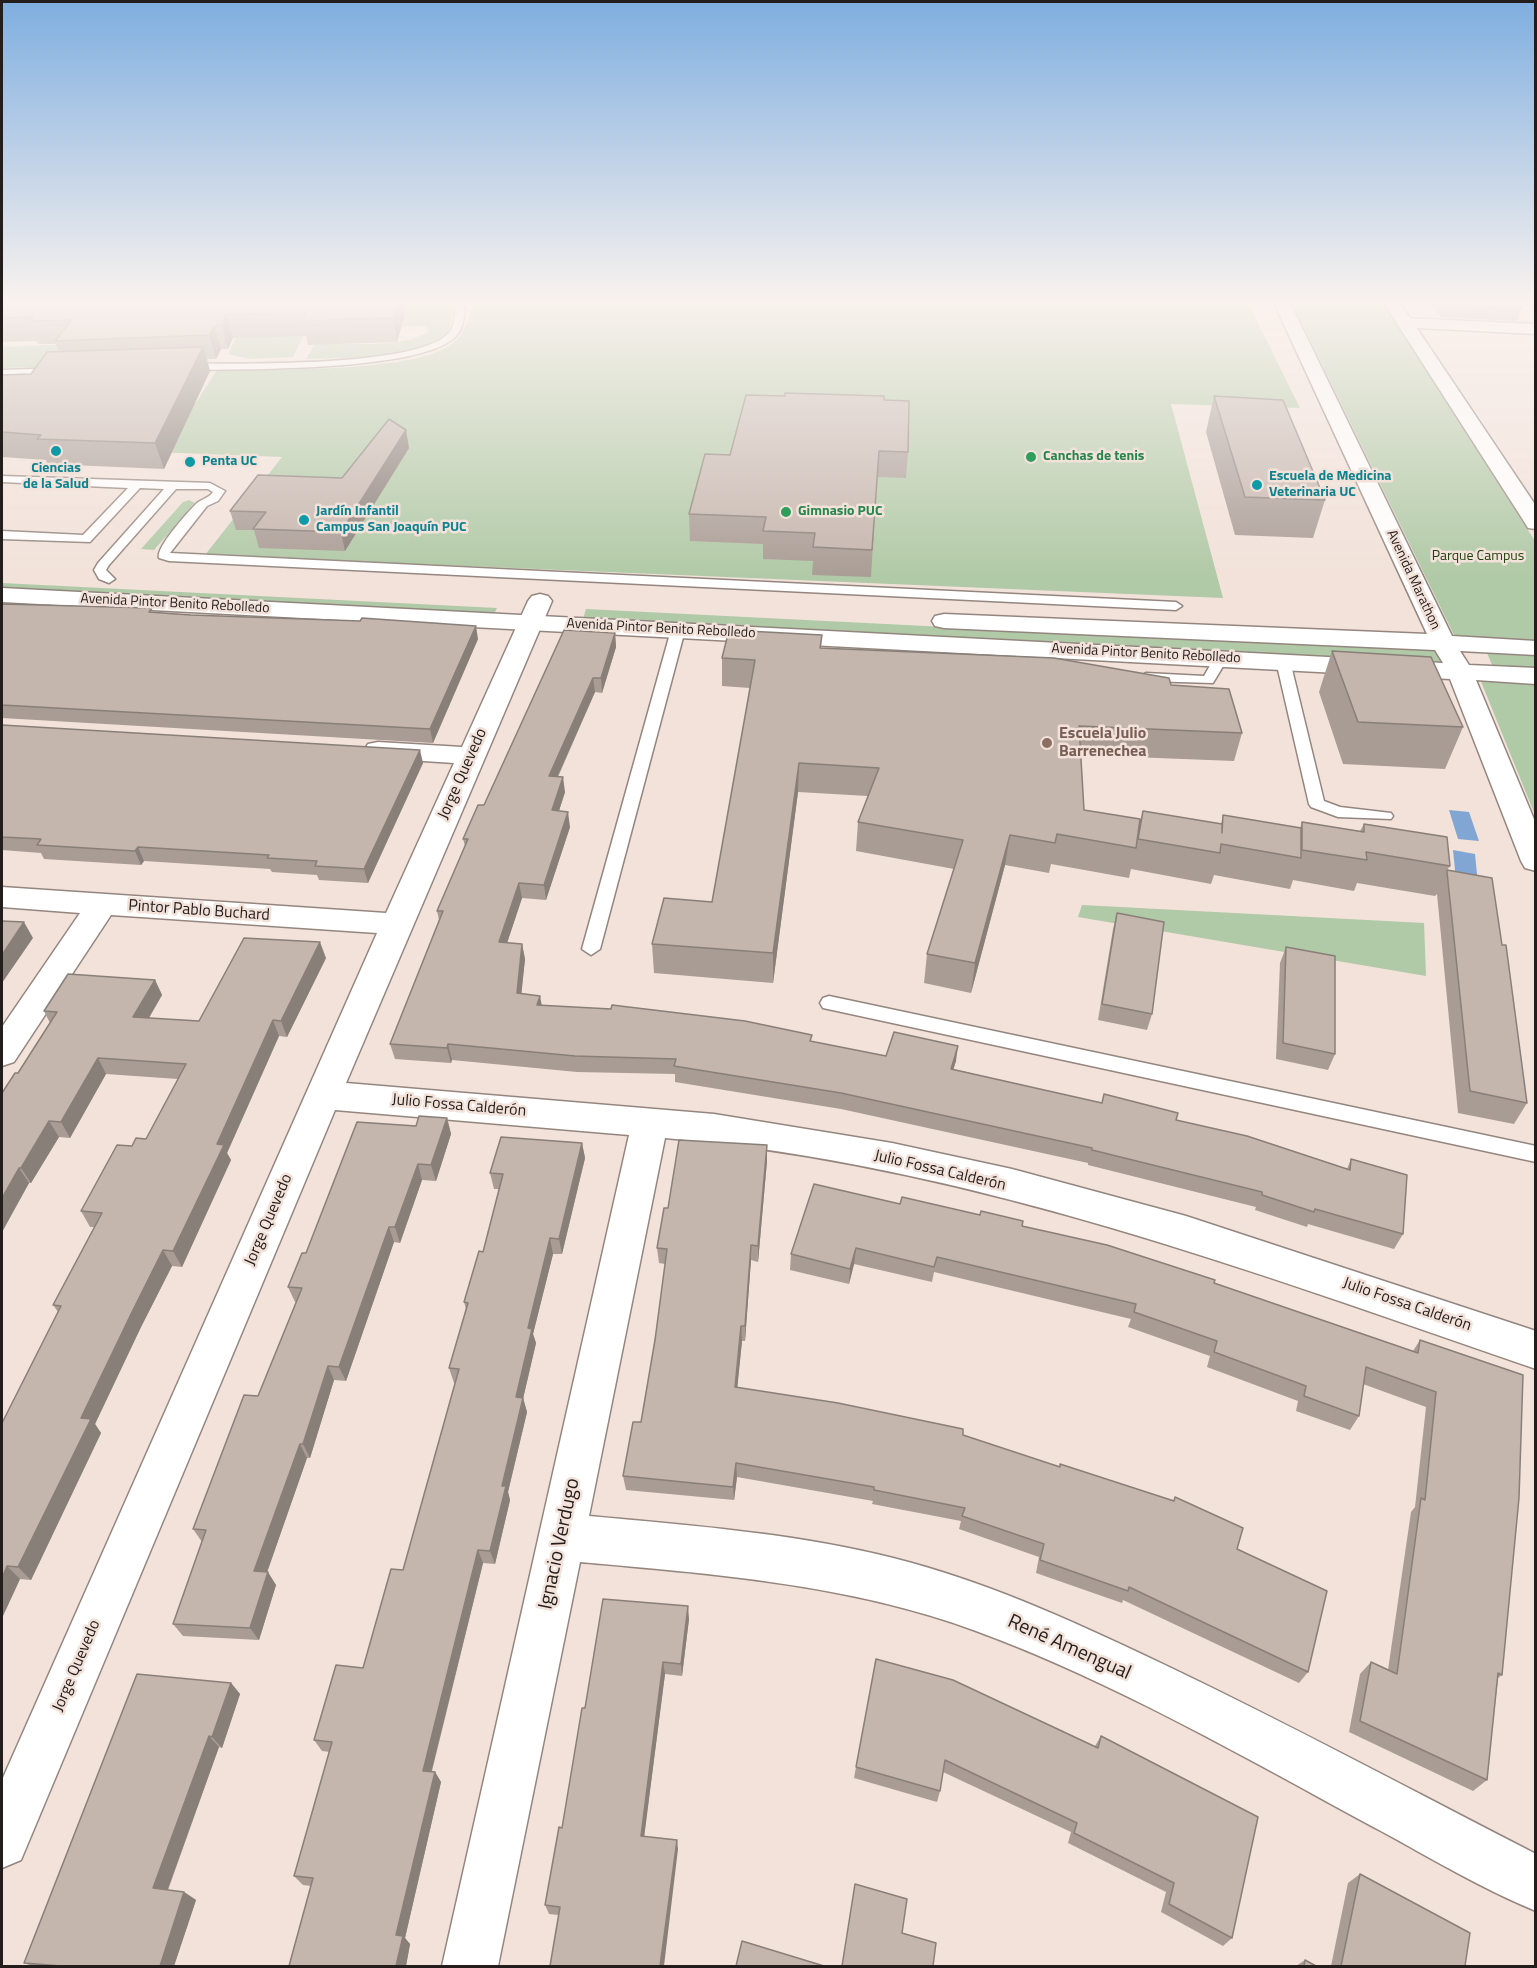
<!DOCTYPE html>
<meta charset="utf-8">
<style>
body{margin:0}
#map{position:relative;width:1537px;height:1968px;overflow:hidden;background:#f2e2da;font-family:"Titillium Web",sans-serif}
canvas{display:block}
.frame{position:absolute;inset:0;border:3px solid #231d1b;pointer-events:none}
</style>
<div id="map">
<canvas width="1537" height="1968"></canvas>
<div class="frame"></div>
</div>
<script>
const context = document.querySelector('canvas').getContext('2d');
context.lineJoin = 'round';
function fillPath(path, color) { context.fillStyle = color; context.fill(path, 'evenodd'); }
function stroke(path, color, width, dash) { context.strokeStyle = color; context.lineWidth = width; context.lineCap = dash ? 'butt' : 'round'; context.setLineDash(dash || []); context.stroke(path); }
function label(font, color, halo, rows, align = 'center') {
  context.font = font + ' "Titillium Web",sans-serif'; context.lineWidth = 5; context.setLineDash([]); context.textBaseline = 'middle'; context.strokeStyle = halo; context.fillStyle = color; for (const [text, x, y, turn = 0] of rows) {
    context.save(); context.translate(x, y); context.rotate((+turn || 0) * Math.PI / 180); context.textAlign = isNaN(turn) ? turn : align; if (halo) context.strokeText(text, 0, 0); context.fillText(text, 0, 0); context.restore();
  }
}
fillPath(new Path2D(`
 M414,303H456L448,333C406,361 354,357 306,359L315,344C348,343 402,349 429,331L426,326L401,327L407,311L337,306Z
 M474,303H1248L1300,408L1171,404L1223,598L205,555L282,457L154,452L197,401L217,370C270,369 407,373 449,346C465,336 469,319 474,303Z
 M1292,303H1383L1535,541V642L1455,637Z
 M246,318L309,325L293,357L250,359L228,354Z
 M74,344L211,355L207,361L2,368V347Z
 M189,500L195,503L154,550L141,549L183,502Z
 M2,583L497,608L494,614L2,589Z
 M586,609L1245,642L1433,648L1440,651L1444,661L1438,663L583,619Z
 M1487,653L1535,656V670L1493,667Z
 M1480,679L1535,683V815Z
 M1082,905L1424,923L1426,976L1078,917Z`), '#b0c9a6');
fillPath(new Path2D(`
 M1449,810L1469,812L1479,841L1458,839Z
 M1453,850L1475,854L1478,884L1456,880Z`), '#82a6d4');
const lane = new Path2D(`
 M457,303H465C464,315 464,329 455,337C420,372 237,369 184,370L179,367L184,364C236,363 413,368 448,334C455,327 455,313 457,303Z
 M57,368L60,369V373L2,376V370Z
 M2,476L210,483L225,491L218,501L207,506L170,553L1176,602L1182,606L1176,610L169,561L159,558C155,548 188,512 197,503C202,499 209,498 213,492L208,489H176L109,565L106,570L115,579L109,583L99,579L94,570L98,563L164,489L140,488L90,542L2,539V531L83,535L128,488L2,482Z
 M678,626L685,630L600,949L591,955L582,949L671,630Z
 M1221,654L1228,658L1213,683L1146,681L1139,677L1146,673L1204,676L1216,655Z
 M1283,657L1290,661L1324,801L1340,807L1391,813L1393,816L1391,819L1338,817L1311,807L1309,804L1276,661Z
 M829,996L1536,1146V1162L823,1008L820,1003L823,998Z`);
const street = new Path2D(`
 M1405,318L1536,324V334L1399,327L1397,323L1399,319Z
 M540,594L548,596L552,601L346,1083L714,1114L892,1143L1012,1169L1186,1216L1536,1331V1369C1251,1271 967,1164 665,1138L589,1516C697,1526 807,1534 912,1563C999,1587 1081,1625 1163,1664C1289,1724 1411,1790 1536,1854V1911C1482,1889 1431,1858 1379,1830C1251,1761 1113,1681 976,1631C849,1584 713,1574 580,1562L498,1966H442L629,1135L335,1110L21,1860L2,1868V1780L377,933L111,915L14,1062L2,1066V1027L80,913L2,907V887L386,913L454,763L378,758L368,756L364,750L368,744L378,742L462,747L528,601L532,596Z`);
const secondary = new Path2D(`
 M1274,303H1290L1452,636L1536,641V655L1460,651L1469,665L1536,668V684L1476,680L1536,824V871L1525,868L1521,861L1450,679L2,602V588L1443,663L1435,650L944,628L935,626L932,621L935,616L944,614L1427,634Z
 M1384,303H1400L1536,506V529L1528,528L1525,523Z`);
stroke(lane, '#94867f', 3);
stroke(street, '#94867f', 3);
stroke(secondary, '#94867f', 3);
fillPath(lane, '#fff');
fillPath(street, '#fff');
fillPath(secondary, '#fff');
fillPath(new Path2D(`
 M2,303L405,314L397,342L308,345L306,336L233,338L228,349H221L216,359H207L210,371L164,469L47,464L46,460L2,457V375L31,374L59,352L56,344H38L37,341L2,342Z
 M1431,303H1516L1521,309L1517,321L1441,317Z
 M1214,396L1325,500L1313,538L1235,535L1206,432Z
 M884,400L908,452L906,478L877,477L871,577L812,575L813,561L763,559V544L690,541L689,514Z
 M409,448L345,551L259,548L254,530H236L230,511L342,478Z
 M2,604L153,612L478,639L433,743L2,718Z
 M615,633L616,647L602,693L595,692L558,777L565,792L559,811L570,827L546,900L522,898L507,943L522,944L525,959L521,993L542,1006L811,1042L886,1056L956,1061L953,1069L1176,1120L1347,1169L1351,1159L1403,1234L1394,1249L1308,1224L1307,1227L1255,1210L1256,1207L1088,1165V1163L841,1109L675,1082V1074L577,1072L452,1060L451,1063L395,1059L390,1044L439,920L437,911L465,846L463,839L484,805Z
 M822,635L821,648L1171,685L1242,733L1234,761L1081,755L1084,810L1139,827L1143,811L1221,824L1223,815L1300,828L1302,822L1360,831L1364,824L1450,866L1447,870L1527,1103L1514,1124L1458,1113L1437,894L1435,896L1357,883L1354,891L1293,880L1290,889L1214,875L1211,884L1131,869L1129,878L1051,864L1049,873L1005,865L971,993L924,983L927,954L954,869L856,851L858,822L868,796L798,792L773,983L654,973L652,944L712,902L750,688L722,686V658Z
 M1332,651L1463,727L1445,769L1343,764L1319,692Z
 M2,725L423,763L368,883L319,880L317,875L272,872L270,869L144,861L141,865L44,859L41,853L2,850Z
 M1117,913L1152,1014L1147,1030L1098,1020L1113,929Z
 M1286,947L1335,1054L1328,1070L1276,1059L1280,963Z
 M326,958L287,1037L279,1036L227,1153L231,1160L182,1267L172,1266L141,1327L95,1424L101,1433L31,1580L20,1579L2,1618L20,1387L58,1312L53,1305L94,1227H90L81,1211L132,1146L146,1139L178,1079L106,1074L70,1138L59,1137L31,1183H29L2,1232L18,1073L50,1023L44,1011L155,980L162,995L149,1018L199,1021Z
 M447,1118L451,1134L436,1181L422,1180L400,1243L394,1242L346,1381L334,1380L310,1458H307L267,1572L276,1585L259,1640L183,1636L173,1624L202,1542L193,1529L258,1396L296,1302H295L288,1287L306,1253L416,1126Z
 M582,1143L585,1158L562,1254H553L533,1334L536,1343L523,1398L527,1412L508,1492L510,1500L495,1564L483,1563L432,1771L435,1772L441,1782L405,1938L410,1944L406,1966H289L311,1886L303,1885L294,1876L330,1752L322,1751L314,1740L363,1668L403,1570L455,1383H454L449,1368L466,1309L464,1302L483,1252L499,1189H494L490,1173Z
 M767,1145V1161L758,1262L751,1260L745,1341H742L737,1387L963,1435L1237,1549L1308,1672L1299,1683L1123,1600L1122,1603L1036,1573L1039,1557L959,1529L961,1521L872,1504L873,1501L737,1477L734,1500L626,1490L623,1476L641,1422L655,1340L665,1264L659,1263L657,1248Z
 M900,1204L1022,1226L1214,1283L1413,1351L1420,1340L1523,1375L1502,1675L1498,1678L1487,1780L1473,1791L1349,1732L1360,1674L1371,1662L1388,1670L1411,1512L1415,1507L1426,1407L1363,1384L1359,1416L1350,1430L1296,1411L1298,1401L1207,1367L1210,1356L1128,1327L1131,1319L934,1272L932,1282L854,1264L849,1284L790,1270L791,1254Z
 M689,1619L682,1676L665,1674L644,1836L678,1849L558,1915L549,1914L545,1905L562,1828L585,1708Z
 M231,1683L240,1694L222,1748L219,1747L168,1890L184,1892L196,1900L174,1966H32L24,1963Z
 M1101,1736L1232,1938L1223,1946L1161,1912L1166,1892L1068,1843L1071,1832L943,1772L940,1791L937,1802L854,1778L856,1767L1095,1746Z
 M1360,1874L1465,1966H1331L1348,1883Z
 M1305,1960L1316,1966H1296Z`), '#a99c95');
fillPath(new Path2D(`
 M398,303H403L405,314L397,342L393,318Z
 M226,315L233,338L228,349L222,325Z
 M214,326L221,349L216,359L209,335Z
 M203,347L210,371L164,469L155,443Z
 M406,430L409,448L345,551L341,532Z
 M476,626L478,639L433,743L430,729Z
 M615,633L616,647L602,693L601,678Z
 M593,678L595,692L551,791L549,776Z
 M420,750L423,763L368,883L364,869Z
 M799,763L798,792L773,983V953Z
 M563,777L565,792L554,826L552,810Z
 M568,812L570,827L546,900L544,885Z
 M1010,835L1005,865L971,993L975,963Z
 M138,847L144,861L141,865L135,851Z
 M519,883L522,898L502,958L499,942Z
 M24,922L33,938L2,983V955Z
 M320,942L326,958L287,1037L281,1021Z
 M522,944L525,959L520,1008L517,993Z
 M155,980L162,995L140,1033L133,1017Z
 M540,996L543,1011L537,1005Z
 M273,1020L279,1036L227,1153L231,1160L182,1267L173,1251L217,1144Z
 M448,1044L452,1060L451,1063L447,1048Z
 M958,1046L956,1061L949,1084L951,1069Z
 M98,1058L106,1074L70,1138L61,1122Z
 M447,1118L451,1134L436,1181L431,1165Z
 M49,1121L59,1137L31,1183L21,1168Z
 M582,1143L585,1158L562,1254L559,1239Z
 M767,1145V1161L758,1262V1246Z
 M418,1164L422,1180L400,1243L395,1227Z
 M19,1168L29,1183L2,1232V1198Z
 M389,1227L394,1242L346,1381L339,1367Z
 M550,1238L553,1254L533,1334L536,1343L520,1412L516,1397L528,1328Z
 M751,1245V1260L745,1341V1326Z
 M856,1248L854,1264L849,1284L850,1269Z
 M163,1250L172,1266L141,1327L95,1424L101,1433L31,1580L18,1567L81,1418L132,1312Z
 M741,1326L742,1341L736,1401L735,1387Z
 M328,1366L334,1380L310,1458L303,1444Z
 M523,1398L527,1412L508,1492L510,1500L495,1564L490,1551L502,1486Z
 M300,1444L307,1458L263,1584L254,1571Z
 M736,1463L737,1477L734,1500L733,1487Z
 M478,1550L483,1563L429,1781L423,1771Z
 M7,1566L20,1579L2,1618V1578Z
 M268,1572L276,1585L259,1640L250,1628Z
 M688,1606L689,1619L682,1676L681,1664Z
 M663,1662L665,1674L643,1846L641,1836Z
 M231,1683L240,1694L222,1748L212,1737Z
 M209,1736L219,1747L165,1897L153,1888Z
 M435,1772L441,1782L405,1938L410,1944L406,1966H396V1935Z
 M677,1840L678,1849L664,1966H660Z
 M184,1892L196,1900L174,1966H160Z`), '#897f79');
const building = new Path2D(`
 M2,303H398L393,318L302,321L306,312L226,315L222,325L214,326L209,335L55,341L71,320L30,321L33,317L2,318Z
 M1443,303H1516L1521,309L1445,305Z
 M203,347L155,443L37,439L41,435L2,432V375L31,374L47,352Z
 M785,393L884,396V400L909,401L908,452L879,451L872,550L813,547L815,533L763,531L766,517L689,514L705,454L730,455L746,395L785,396Z
 M1214,396L1283,400L1325,500L1245,497Z
 M389,419L406,430L341,532L253,529L266,512L230,511L258,475L342,478Z
 M2,604L152,608L149,612L191,615L360,621L362,618L476,626L430,729L2,705Z
 M564,630L615,633L601,678H593L549,776L563,777L552,810L568,812L544,885L519,883L499,942L522,944L517,993L540,996L537,1005L611,1009L612,1005L745,1021L812,1035L810,1041L886,1056L894,1032L958,1046L951,1069L1102,1103L1104,1094L1178,1113L1176,1120L1247,1136L1350,1170L1351,1159L1407,1175L1403,1234L1315,1209L1314,1212L1262,1195V1192L1092,1150V1148L841,1093L674,1066L676,1059L575,1056L448,1044L447,1048L390,1044L443,911H437L468,839H463L478,805H484Z
 M729,630L822,635L820,648L1054,658L1169,678L1171,685L1229,689L1242,733L1079,726L1084,810L1140,819L1136,848L1057,834L1055,843L1010,835L975,963L927,954L963,840L858,822L879,768L799,763L773,953L652,944L664,898L712,902L755,660L722,658Z
 M1332,651L1431,657L1463,727L1358,722Z
 M2,725L420,750L364,869L315,866L317,861L267,858L269,855L138,847L135,851L37,845L41,839L2,837Z
 M1143,811L1222,824V833L1223,815L1301,828V858L1221,844L1220,853L1138,839Z
 M1302,822L1364,832V824L1447,837L1450,866L1366,852L1367,860L1302,850Z
 M1447,870L1492,878L1502,945H1506L1527,1103L1470,1091L1447,872Z
 M1117,913L1164,922L1152,1014L1102,1004Z
 M2,921L24,922L2,955Z
 M244,938L320,942L281,1021L273,1020L217,1144L224,1145L173,1251L163,1250L132,1312L81,1418L91,1419L18,1567L7,1566L2,1578V1423L61,1306L53,1305L102,1213L81,1211L117,1145L132,1146L136,1138L146,1139L186,1064L98,1058L61,1122L49,1121L21,1168H19L2,1198V1093L15,1073H18L57,1012L44,1011L68,974L155,980L133,1017L199,1021Z
 M1286,947L1335,956V1054L1283,1043Z
 M419,1116L447,1118L431,1165L418,1164L395,1227H389L339,1367L328,1366L303,1444H300L254,1571L268,1572L250,1628L173,1624L206,1530L193,1529L244,1395L258,1396L302,1288L288,1287L302,1253H306L357,1122L416,1126Z
 M501,1137L582,1143L559,1239L550,1238L528,1328L532,1329L516,1397L523,1398L502,1486H506L490,1551L478,1550L423,1771L435,1772L396,1935L403,1936L396,1966H289L313,1878L294,1876L332,1742L314,1740L336,1665L363,1668L391,1569L403,1570L459,1369L449,1368L468,1303L464,1302L479,1251L483,1252L503,1174L490,1173Z
 M679,1140L767,1145L758,1246L751,1245L745,1326H741L735,1387L838,1403L963,1429V1435L1060,1467V1464L1174,1501L1175,1497L1243,1528L1237,1549L1327,1591L1308,1672L1129,1587L1128,1591L1040,1560L1044,1544L962,1516L965,1508L874,1490V1487L736,1463L733,1487L623,1476L633,1422H641L655,1340L667,1249L657,1248L664,1208H668Z
 M814,1184L900,1204L902,1197L980,1215L981,1211L1023,1221L1022,1226L1107,1245L1215,1280L1214,1283L1418,1353L1420,1340L1523,1375L1519,1498L1502,1675L1498,1673L1487,1780L1360,1721L1371,1662L1397,1674L1421,1498L1425,1500L1436,1392L1366,1367L1359,1416L1304,1396L1306,1386L1214,1352L1217,1341L1134,1312L1136,1304L937,1257L934,1267L856,1248L850,1269L791,1254Z
 M603,1599L688,1606L681,1664L663,1662L641,1836L677,1840L660,1966H550L560,1907L545,1905L559,1827L562,1828L582,1708H585Z
 M876,1659L953,1680L1098,1748L1101,1736L1258,1817L1232,1938L1169,1904L1174,1883L1074,1833L1077,1823L945,1760L940,1791L856,1767Z
 M137,1674L231,1683L212,1737L209,1736L153,1888L184,1892L160,1966H61L24,1963Z
 M1360,1874L1470,1933L1465,1966H1341Z
 M855,1884L907,1899L902,1933L936,1943L933,1966H842Z
 M742,1941L824,1966H736Z
 M1305,1960L1316,1966H1304Z`);
fillPath(building, '#c4b5ad');
stroke(building, '#897f79', 1.5);
const sky = context.createLinearGradient(0, 0, 0, 579);
sky.addColorStop(0, '#7faee0');
sky.addColorStop(0.52, '#f9f2ee');
sky.addColorStop(1, '#f9f2ee00');
context.fillStyle = sky;
context.fillRect(0, 0, 1537, 579);
for (const [x, y, r, color] of [
 [56,451,6,"#0f9aa8"],
 [1031,457,6,"#2e9e5b"],
 [190,462,6,"#0f9aa8"],
 [1257,485,6,"#0f9aa8"],
 [786,512,6,"#2e9e5b"],
 [304,520,6,"#0f9aa8"],
 [1047,743,6,"#8d6e63"]
]) { const dot = new Path2D(); dot.arc(x, y, r, 0, 2 * Math.PI); context.fillStyle = color; context.fill(dot); stroke(dot, '#f2e2da', 2); }
label('bold 14px', '#27864d', '#f2e2da', [
 ["Canchas de tenis",1043,457],
 ["Gimnasio PUC",798,512]
], 'left');
label('bold 14px', '#0d838f', '#f2e2da', [
 ["Penta UC",202,462],
 ["Ciencias",56,469,"center"],
 ["de la Salud",56,485,"center"],
 ["Escuela de Medicina",1269,477],
 ["Veterinaria UC",1269,493],
 ["Jardín Infantil",316,512],
 ["Campus San Joaquín PUC",316,528]
], 'left');
label('14px', '#214210', '#f2e2da', [
 ["Parque Campus",1478,557]
]);
label('14px', '#231d1b', '#f2e2da', [
 ["Avenida Marathon",1413,580,65],
 ["Avenida Pintor Benito Rebolledo",175,604,3],
 ["Avenida Pintor Benito Rebolledo",661,629,3],
 ["Avenida Pintor Benito Rebolledo",1146,654,3]
]);
label('bold 16px', '#785e54', '#f2e2da', [
 ["Escuela Julio",1059,734],
 ["Barrenechea",1059,752]
], 'left');
label('16px', '#231d1b', '#f2e2da', [
 ["Jorge Quevedo",463,774,-66],
 ["Pintor Pablo Buchard",199,911,4],
 ["Julio Fossa Calderón",459,1106,5],
 ["Julio Fossa Calderón",940,1171,13],
 ["Jorge Quevedo",269,1220,-67],
 ["Julio Fossa Calderón",1407,1305,19],
 ["Jorge Quevedo",77,1666,-67]
]);
label('20px', '#231d1b', '#f2e2da', [
 ["Ignacio Verdugo",560,1544,-78],
 ["René Amengual",1069,1648,24]
]);
</script>
